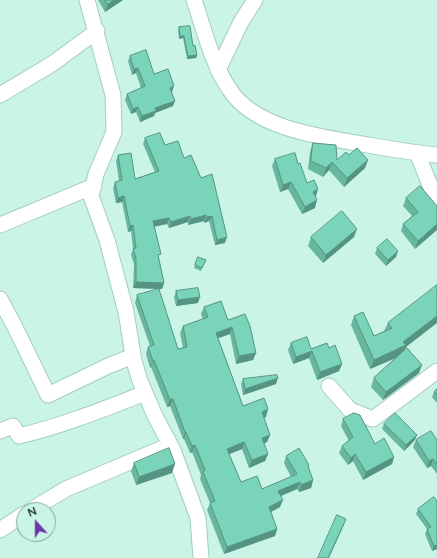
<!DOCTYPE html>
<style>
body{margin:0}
#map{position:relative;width:437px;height:558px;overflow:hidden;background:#caf5e6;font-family:Lato,sans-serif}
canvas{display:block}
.north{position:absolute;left:16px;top:502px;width:40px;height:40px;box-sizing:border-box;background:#caf5e6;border:1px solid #82a297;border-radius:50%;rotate:339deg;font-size:11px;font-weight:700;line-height:16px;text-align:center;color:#152620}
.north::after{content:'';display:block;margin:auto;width:14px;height:18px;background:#6936ad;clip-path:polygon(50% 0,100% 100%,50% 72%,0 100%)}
</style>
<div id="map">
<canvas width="437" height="558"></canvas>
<div class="north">N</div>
</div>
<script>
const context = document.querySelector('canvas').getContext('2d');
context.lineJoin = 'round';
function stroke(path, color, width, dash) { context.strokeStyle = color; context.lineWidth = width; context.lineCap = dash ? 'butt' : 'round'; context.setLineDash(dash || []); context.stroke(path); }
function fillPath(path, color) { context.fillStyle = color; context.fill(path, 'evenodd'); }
const minor = new Path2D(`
 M87,0L113,95L114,132L96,174L91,196L107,240L126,312L134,361L140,381L155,416L173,450L198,518L201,558
 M194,0C204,29 212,64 230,90C256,130 324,137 368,145C391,149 414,153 437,155
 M218,70L241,22L255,0
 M0,95L52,64L97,31
 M417,153L437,202
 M0,225L94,186
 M0,299L15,327L48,395L108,366L133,356
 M329,386L350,410L373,419L437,371
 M0,431L13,426L19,436C62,426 104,409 145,393
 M31,510L66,489L170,445
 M0,530L24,514`);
stroke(minor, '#a3cdbf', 17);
stroke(minor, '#fff', 15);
fillPath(new Path2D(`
 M98,0H123L105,12Z
 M179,27L193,46L197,55L196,58L187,59L183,38L179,39L178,30Z
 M130,56L154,74L172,92H171L173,106L155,113L154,116L140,122L136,112L131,114L125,100L127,94L141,88L136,73L132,75L128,61Z
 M145,138L165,145L184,158L225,243L215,245L209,221L204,223V221L188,225V222L169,228L167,224L154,227L159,259L164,283L162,289L133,288L134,264L131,255L133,249L131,231L128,232L122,202L116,203L113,188L115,182L119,181L116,161L118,155L135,179L155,172L143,144Z
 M313,143L337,160L349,155L368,160L365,168L344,187L329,170L323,177L308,169L310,152Z
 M275,159L298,164L307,183L316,196H315V208L302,214L288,189L280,192L272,166Z
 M406,198L437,206L415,249L401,231L403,224L412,216L403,206Z
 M311,237H354L323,263L308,246Z
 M377,248L396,257L386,266L375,254Z
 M198,257L206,260L201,271L194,268Z
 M176,291L198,303L176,306L174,297Z
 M137,295L178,349L183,348L180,333L183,326L203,319L201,314L204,307L228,320L256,353L253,360L236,364L230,334L218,338L243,406L266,417L264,418L270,435L267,442L264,444L268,454L265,461L249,468L242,449L229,454L241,482L262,489L291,477L284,463L286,456L309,465L308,468L313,480L311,488L299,492L297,489L281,496L280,507L271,512L277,529L275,536L224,554L207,510L210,503L200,479L201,475L192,452L190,453L184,439H183L170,406L167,407L151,367L150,368L146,354L148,347L150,346L135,303Z
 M354,316L374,336L384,331L388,323L406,347L404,351L419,373L383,400L371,387L374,378L397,357L370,369L351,325Z
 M291,343L311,349L329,348L342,364L339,371L317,380L309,358L293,364L288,350Z
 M243,379L276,384L243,395L241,384Z
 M437,389V403L432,397L434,392Z
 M343,419L375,444L394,457L392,464L363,480L353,461L348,465L339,453L342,446L349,441L341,426Z
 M384,424L417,435L414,441L404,451L382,429Z
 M416,440H437V474L431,466L427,468L413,447Z
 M134,463L172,473L136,485L131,471Z
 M434,497L437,549L432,551L425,534L427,529L416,514L418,509Z`), '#69b69f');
fillPath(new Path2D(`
 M114,0H123L105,12L108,4Z
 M180,36H184L183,38L179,39Z
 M197,55L196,58L187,59L188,56Z
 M138,68L136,73L132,75L134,69Z
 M174,86L172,92L168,93L170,88Z
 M175,101L173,106L155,113L154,116L140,122L142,116L155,108Z
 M138,107L136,112L131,114L133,109Z
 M368,160L365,168L344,187L347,178Z
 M332,162L329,170L323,177L326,168Z
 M291,182L288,189L280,192L283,185Z
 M318,189L316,196L310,199L313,192Z
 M124,196L122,202L116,203L118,198Z
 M317,200L315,208L302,214L305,207Z
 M206,215L204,221L188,225L191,219Z
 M190,216L188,222L169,228L171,222Z
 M212,216L209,221L204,223L207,217Z
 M169,218L167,224L151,227L153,221Z
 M437,224V230L415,249L418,241Z
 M133,225L131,231L128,232L130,226Z
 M357,229L354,237L323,263L326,255Z
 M227,237L225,243L215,245L217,240Z
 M398,251L396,257L386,266L388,260Z
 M136,282L164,283L162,289L133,288Z
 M200,297L198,303L176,306L178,300Z
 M437,316V323L406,347L403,355L370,369L374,360L403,342Z
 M232,327L230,334L213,340L216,333Z
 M312,351L309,358L293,364L296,357Z
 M256,353L253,360L236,364L239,356Z
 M154,360L151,367L150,368L153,361Z
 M342,364L339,371L317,380L320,372Z
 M422,365L419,373L383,400L386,392Z
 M278,378L276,384L243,395L245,389Z
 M173,399L170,406L167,407L170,400Z
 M268,409L266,417L259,419L262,412Z
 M185,432H186L184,439H183Z
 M270,435L267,442L259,445L262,438Z
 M417,435L414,441L404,451L406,445Z
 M244,442L242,449L225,456L227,449Z
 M195,445L192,452L190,453L192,446Z
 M268,454L265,461L249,468L252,460Z
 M355,454L353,461L348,465L351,458Z
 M394,457L392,464L363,480L366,472Z
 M433,459L431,466L427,468L429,461Z
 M175,464L172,473L136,485L139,477Z
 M313,480L311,488L299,492L301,485Z
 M300,482L297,489L276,498L278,491Z
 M283,500L280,507L267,514L269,507Z
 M346,519L343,527L329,558H328Z
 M277,529L275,536L224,554L227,547Z
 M437,545V549L432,551L434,546Z`), '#559482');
const building = new Path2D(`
 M105,0H114L108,4Z
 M190,26L193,46L195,45L197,55L188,56L184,36H180L179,27Z
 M146,50L154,74L168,69L174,86L170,88L175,101L155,108L156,111L142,116L138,107L133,109L127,94L145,86L138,68L134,69L130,56Z
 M160,133L165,145L178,141L184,158L191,155L201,178L212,174L227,237L217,240L212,216L207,217L206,215L191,219L190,216L171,222L169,218L153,221L161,254L158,255L164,283L136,282V258L133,249L136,248L133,225L130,226L124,196L118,198L115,182L122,180L118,155L131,153L135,179L159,171L145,138Z
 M313,143L336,145L337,160L346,152L349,155L357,148L368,160L347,178L332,162L326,168L311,161Z
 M295,153L298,164L300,163L307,183L314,180L318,189L313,192L317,200L305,207L291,182L283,185L275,159Z
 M420,186L437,206V224L418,241L403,224L418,212L406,198Z
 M342,211L357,229L326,255L311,237Z
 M387,239L398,251L388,260L377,248Z
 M198,257L206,260L202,268L195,265Z
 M437,285V316L403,342L406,345L374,360L354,316L363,312L374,336L392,328L388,323Z
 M198,288L200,297L178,300L176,291Z
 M159,289L178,349L187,347L183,326L208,317L204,307L221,301L228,320L245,314L250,326L256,353L239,356L232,327L216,333L243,406L264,398L268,409L262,412L270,435L262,438L268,454L252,460L244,442L227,449L241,482L257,476L262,489L297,474L286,456L299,448L309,465L308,466L313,480L301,485L300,482L278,491L283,500L269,507L277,529L227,547L210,503L215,501L203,472L205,470L195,445L192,446L186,432H185L173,399L170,400L154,360L153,361L148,347L154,345L137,295Z
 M307,337L311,349L327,343L329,348L335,345L342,364L320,372L312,351L296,357L291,343Z
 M407,348L422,365L386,392L374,378Z
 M277,375L278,378L245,389L243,379Z
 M437,389V395L434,392Z
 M354,413L360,415L375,444L384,438L394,457L366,472L355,454L351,458L342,446L353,437L343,419Z
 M395,413L417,435L406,445L384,424Z
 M431,431L437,440V464L433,459L429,461L416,440Z
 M169,448L175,464L139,477L134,463Z
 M434,497L437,501V545L434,546L427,529L431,527L418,509Z
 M337,515L346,519L328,558H318Z`);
fillPath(building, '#7ad4b9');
stroke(building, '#559482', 1);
</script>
